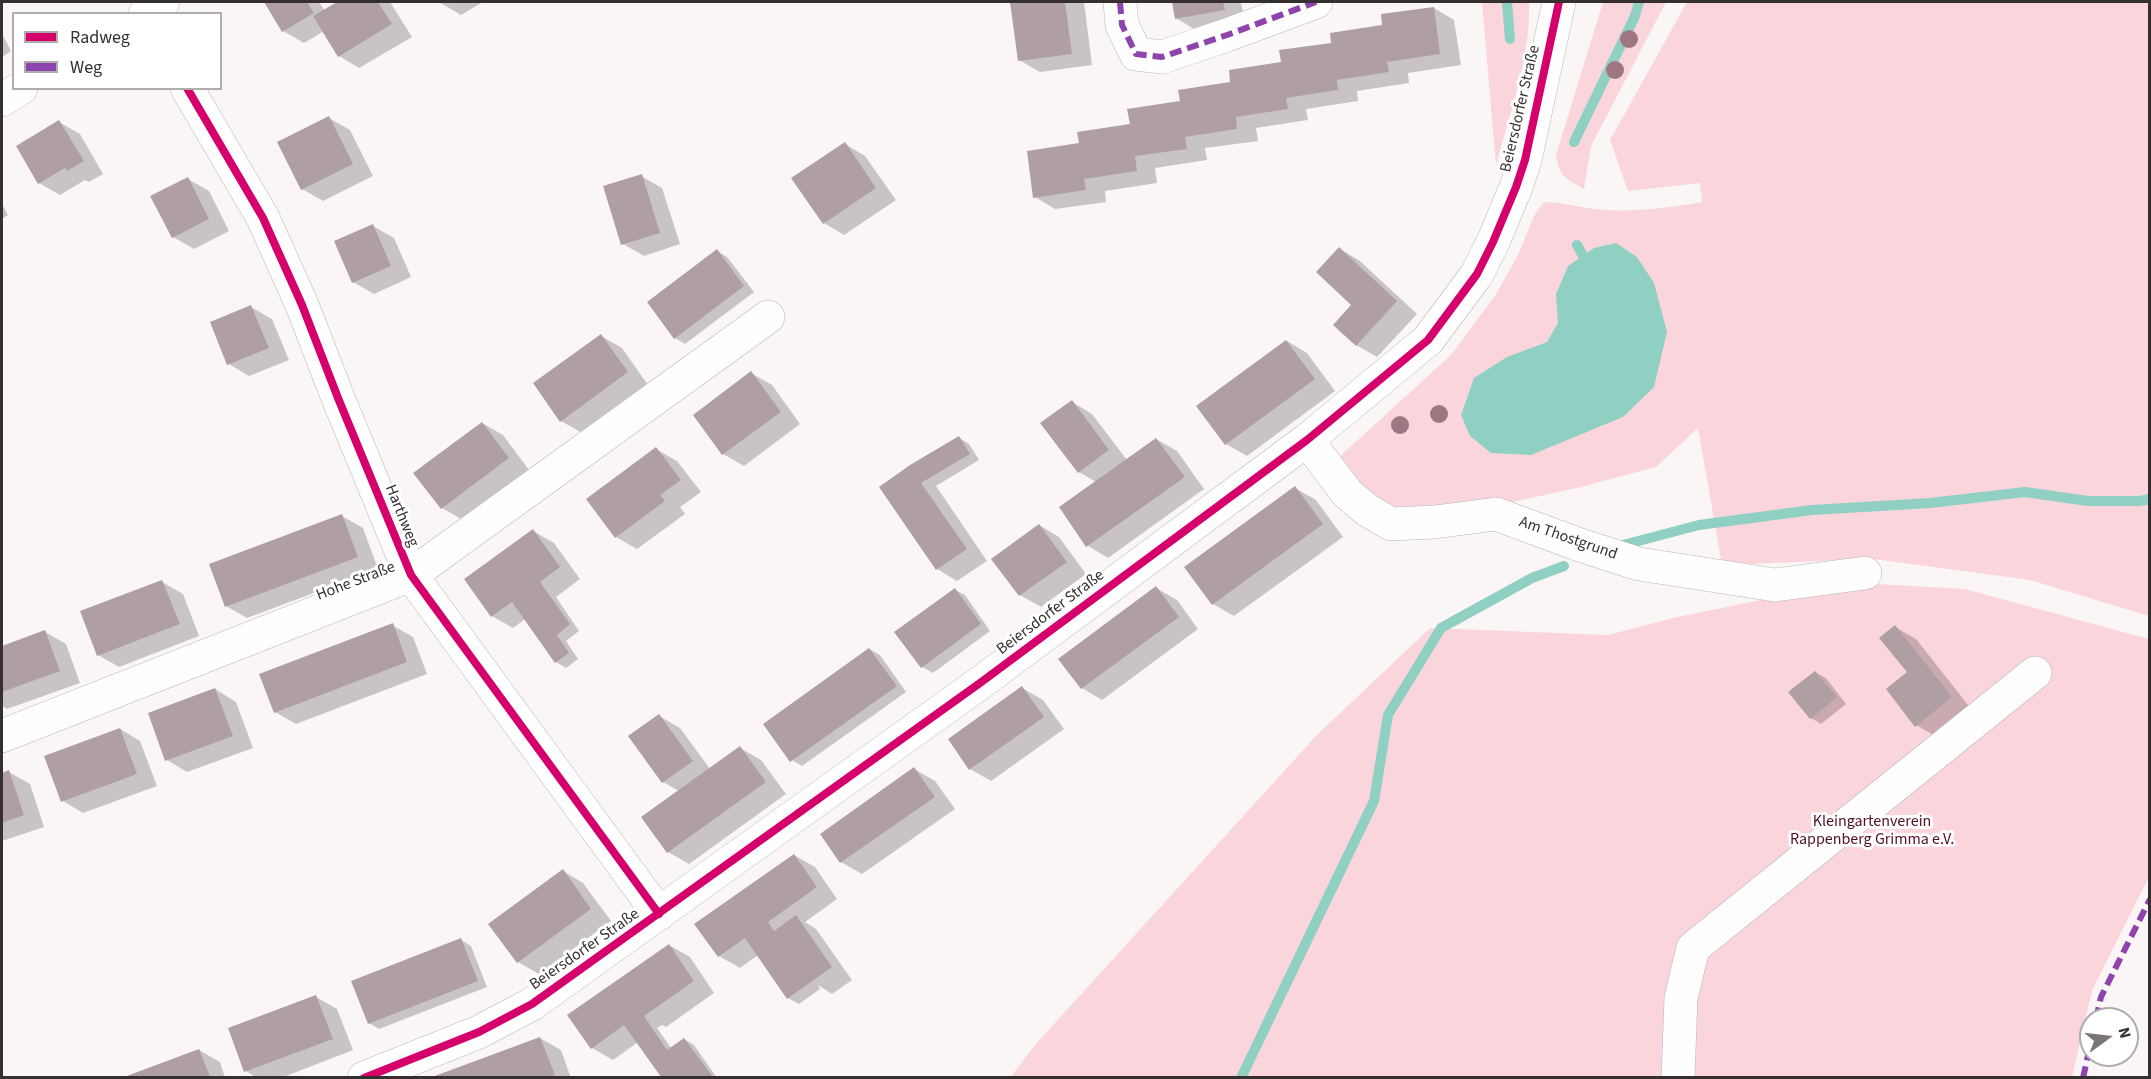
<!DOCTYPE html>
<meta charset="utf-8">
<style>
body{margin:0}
#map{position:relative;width:2151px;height:1079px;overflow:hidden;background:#fbf6f6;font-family:"Source Sans 3",sans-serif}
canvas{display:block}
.frame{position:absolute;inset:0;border:3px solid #362f30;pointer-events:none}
.legend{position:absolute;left:12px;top:12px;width:210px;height:78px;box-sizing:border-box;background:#fff;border:2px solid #afacac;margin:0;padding:8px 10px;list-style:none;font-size:18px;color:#362f30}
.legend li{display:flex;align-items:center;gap:12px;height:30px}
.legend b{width:30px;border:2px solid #afacac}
.north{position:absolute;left:2079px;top:1007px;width:60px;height:60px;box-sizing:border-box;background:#fff;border:2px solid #afacac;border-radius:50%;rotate:75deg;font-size:16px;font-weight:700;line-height:24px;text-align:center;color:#362f30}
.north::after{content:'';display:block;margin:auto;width:21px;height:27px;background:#7b7575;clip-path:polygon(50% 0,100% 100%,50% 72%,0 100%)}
</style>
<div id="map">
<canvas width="2151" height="1079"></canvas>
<div class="frame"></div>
<ul class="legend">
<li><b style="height:8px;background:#d6006c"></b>Radweg</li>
<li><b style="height:8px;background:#8e44ad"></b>Weg</li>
</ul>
<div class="north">N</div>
</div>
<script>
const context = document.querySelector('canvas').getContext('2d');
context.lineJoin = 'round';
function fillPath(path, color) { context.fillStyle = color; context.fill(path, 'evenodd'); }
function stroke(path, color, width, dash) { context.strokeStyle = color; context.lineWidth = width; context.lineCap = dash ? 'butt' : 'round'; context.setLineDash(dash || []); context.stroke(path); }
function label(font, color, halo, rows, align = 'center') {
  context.font = font + ' "Source Sans 3",sans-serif'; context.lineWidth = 6; context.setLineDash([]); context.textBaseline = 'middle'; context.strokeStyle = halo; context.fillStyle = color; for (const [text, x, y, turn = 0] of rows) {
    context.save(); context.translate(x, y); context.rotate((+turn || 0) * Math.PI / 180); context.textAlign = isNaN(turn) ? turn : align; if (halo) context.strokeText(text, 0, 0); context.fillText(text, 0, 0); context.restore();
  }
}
fillPath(new Path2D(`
 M1482,2H1529C1531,57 1510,112 1496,166Z
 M1603,2H1666L1591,146L1584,189C1565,178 1560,178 1556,155Z
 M1687,2H2149V616L2030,580L1873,559L1722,565L1698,428L1656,467L1577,488L1494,506L1384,508L1337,459L1452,354L1496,294L1518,255L1535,214L1544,202C1561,202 1578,207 1595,209C1631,213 1666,208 1702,202L1700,183L1628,191L1610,140Z
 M1859,583L1965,589L2149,639V877L2092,991L2072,1077L1010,1078L1034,1046L1316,736L1430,628L1608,635L1673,618L1800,592Z`), '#fad5dc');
fillPath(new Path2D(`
 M1616,243L1637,257L1654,283L1667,332L1654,387L1623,417L1531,455L1491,453L1470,436L1461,415L1474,378L1507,357L1547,342L1558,323L1556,294L1568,266L1594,248Z`), '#8fd0c3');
fillPath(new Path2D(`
 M265,2H319L325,11L340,2H390L412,37L359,68L339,56L324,31L304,43L283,31Z
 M439,2H483L461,15Z
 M1011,2H1084L1092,65L1040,72L1019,60Z
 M1173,2H1249L1241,3L1245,22L1197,31L1176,18Z
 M1434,8L1454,20L1461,65L1408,73L1409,83L1357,91L1358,101L1306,109L1308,120L1256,128L1258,141L1205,148L1207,160L1155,168L1157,183L1105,191L1106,202L1055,209L1035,197L1081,144L1131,126L1182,103L1282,63Z
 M2,34L11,51L2,57Z
 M329,118L350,130L373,176L323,201L302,189Z
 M59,122L80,134L103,174L89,182L85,180L60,195L39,183Z
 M845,144L865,156L896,200L844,235L824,223Z
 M641,176L662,188L680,244L644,256L623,244Z
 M188,179L209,191L229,231L194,249L173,237Z
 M2,204L8,215L2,219Z
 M373,226L394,238L411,277L374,294L353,282Z
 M1340,249L1360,261L1417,314L1377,357L1356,345L1353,305Z
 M717,251L727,257L754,292L685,344L675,338Z
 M251,307L272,319L289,360L249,376L229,364Z
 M601,336L622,348L648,385L582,433L561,421Z
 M1287,341L1307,353L1335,391L1247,456L1226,444Z
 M751,373L772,385L800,424L744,466L723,454Z
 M1072,402L1092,414L1127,460L1156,439L1177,451L1204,489L1108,558L1088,546L1061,508L1096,482L1079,472Z
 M482,423L503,435L529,470L463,520L442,508Z
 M959,438L969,444L979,460L936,486L987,561L957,581L937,569L881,488Z
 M656,449L677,461L701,492L680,507L685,514L637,549L616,537Z
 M1295,488L1316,500L1343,537L1234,616L1213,604Z
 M342,516L363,528L378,569L247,618L226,606Z
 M1039,525L1059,537L1086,574L1041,607L1020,595Z
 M533,531L554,543L580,579L556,597L579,631L566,641L578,659L566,668L556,662L525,619L513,628L492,616Z
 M162,582L183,594L199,636L119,667L98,655Z
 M1156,588L1177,600L1198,629L1102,700L1082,688Z
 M955,590L965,595L990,631L933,673L922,667L897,632Z
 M392,625L413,637L427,674L296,724L275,712Z
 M1895,627L1916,639L1972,710L1937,737L1916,725L1909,672Z
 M45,632L66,644L80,683L7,709L2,706V647Z
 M869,649L880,655L906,692L802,766L792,760Z
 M1816,673L1826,678L1846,704L1821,724L1811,718Z
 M1022,688L1043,700L1064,729L991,781L970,769Z
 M215,689L236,702L253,748L187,772L167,760Z
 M659,716L680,728L710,769L740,748L761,760L786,794L689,864L668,852L679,791L663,782L630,737Z
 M120,729L140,741L157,786L83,813L63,801Z
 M914,769L935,781L955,809L862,874L841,862L822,834Z
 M9,772L30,784L44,827L2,841V774Z
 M794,855L815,867L837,899L805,922L816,929L852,980L832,994L818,985L820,989L799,1004L788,998L758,955L740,968L719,956Z
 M563,871L583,883L611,921L539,974L518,962Z
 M461,940L471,946L487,987L379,1029L369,1023Z
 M669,945L690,957L714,993L666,1027L662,1025L657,1028L671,1048L684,1039L694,1045L717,1078H663L638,1042L613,1060L592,1048Z
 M316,997L337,1009L353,1050L281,1078H257L246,1071Z
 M540,1038L561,1050L571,1078H436Z
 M199,1050L220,1062L225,1078H127Z`), '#0003');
stroke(new Path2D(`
 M1507,2L1510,39
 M1574,142L1635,16L1639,2
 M1577,245L1583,256
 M1623,545L1699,525L1812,510L1930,503L2025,492L2088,501H2139L2150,499
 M1241,1078L1374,801L1388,715L1441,628L1532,578L1564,566`), '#8fd0c3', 10);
fillPath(new Path2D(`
 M264,2H307L314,13L282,32Z
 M337,2H378L392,24L338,57L313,16Z
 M1010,2H1065L1072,54L1018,61Z
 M1172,2H1223L1225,10L1175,19Z
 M1434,7L1440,54L1387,62L1389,72L1337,80L1338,90L1286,98L1288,109L1236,117L1237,129L1185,137L1187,149L1135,156L1137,171L1084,179L1086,190L1033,198L1027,151L1079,143L1077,132L1130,124L1127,109L1180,101L1178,90L1230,82L1229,70L1281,62L1279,50L1331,43L1330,33L1382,25L1381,14Z
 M329,116L353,164L301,190L277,142Z
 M59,120L84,161L67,171L65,168L38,184L16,146Z
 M845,142L876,188L823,224L791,178Z
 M642,174L660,233L621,245L603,186Z
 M188,177L209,219L172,238L150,196Z
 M373,224L391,266L352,283L334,241Z
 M1339,247L1397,301L1356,346L1333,325L1351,305L1316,272Z
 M717,249L744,286L674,339L647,302Z
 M251,305L269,348L227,365L210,322Z
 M601,334L628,372L560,422L533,383Z
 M1286,340L1315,379L1225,445L1196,406Z
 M751,371L781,412L722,455L693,415Z
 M1072,400L1109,450L1078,473L1040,423Z
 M482,422L509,458L441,509L413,473Z
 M959,436L970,454L921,483L967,549L936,570L879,487L910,465Z
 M1156,438L1185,477L1086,547L1059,507Z
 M656,447L681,480L660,495L665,501L615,538L586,499Z
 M1295,486L1323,524L1212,605L1184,567Z
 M342,514L358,557L225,607L209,564Z
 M1039,524L1067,562L1019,596L991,559Z
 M533,529L560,567L540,582L570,624L557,635L569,653L555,663L512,602L491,617L464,579Z
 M162,580L180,624L97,656L80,611Z
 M1156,586L1179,617L1081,689L1058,659Z
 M955,588L981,624L921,668L894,632Z
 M393,623L407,662L274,713L259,674Z
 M1895,625L1952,697L1915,727L1886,689L1907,672L1879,638Z
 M45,630L60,671L2,692V646Z
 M869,648L897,686L790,762L763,724Z
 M1815,671L1837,697L1810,719L1788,692Z
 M1022,686L1044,717L969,770L948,739Z
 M215,688L233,736L165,761L148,713Z
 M659,714L693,761L662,783L628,736Z
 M120,728L137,774L61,802L44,756Z
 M740,746L766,782L667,853L641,817Z
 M914,767L935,797L840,863L820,834Z
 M9,770L24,815L2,823V773Z
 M794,854L817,887L768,922L774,931L796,915L832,967L787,999L745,938L718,957L694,924Z
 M563,869L591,909L517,963L488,924Z
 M461,938L478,981L368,1024L351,981Z
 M669,944L694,981L644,1016L667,1050L684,1038L713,1077H661L624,1025L591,1049L567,1015Z
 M316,995L333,1039L244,1072L228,1028Z
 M540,1037L555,1075L548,1077H432Z
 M199,1049L210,1077H124Z`), '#af9fa2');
const minor = new Path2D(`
 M1120,2L1122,25L1136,54L1162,57L1227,35L1316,2
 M145,14L163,2
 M187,88L263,218L302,305L338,398L411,575L659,914
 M2,100L21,88
 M1307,440L1347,493L1367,510L1391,524L1435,522L1496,514L1580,545L1639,564L1775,585L1865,573
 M2,736L411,575L768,317
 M364,1078L479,1032L532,1004L980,683L1307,440L1428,340L1477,274L1493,242L1516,187L1525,160L1559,2
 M1678,1078L1681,998L1693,948L2035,673`);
stroke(minor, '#bab5b6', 34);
stroke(minor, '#fefefe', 33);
stroke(new Path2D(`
 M1120,2L1122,25L1136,54L1162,57L1227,35L1316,2
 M2096,1019L2101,997L2150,899
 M2083,1078L2091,1042`), '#8e44ad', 6, [12, 6]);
stroke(new Path2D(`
 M187,88L263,218L302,305L338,398L411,575L659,914
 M364,1078L479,1032L532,1004L980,683L1307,440L1428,340L1477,274L1493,242L1516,187L1525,160L1559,2`), '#d6006c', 8);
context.fillStyle = '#9e7783';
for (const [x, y] of [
 [1629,39],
 [1615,70],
 [1439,414],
 [1400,425]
]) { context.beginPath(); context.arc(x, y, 9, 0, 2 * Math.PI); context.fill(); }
label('16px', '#362f30', '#fff', [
 ["Beiersdorfer Straße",1521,109,-77],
 ["Harthweg",401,516,68],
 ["Am Thostgrund",1568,539,19],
 ["Hohe Straße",356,582,-21],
 ["Beiersdorfer Straße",1051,613,-37],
 ["Beiersdorfer Straße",585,950,-35]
]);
label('16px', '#520f25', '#fff', [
 ["Kleingartenverein",1872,822],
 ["Rappenberg Grimma e.V.",1872,840]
]);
</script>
